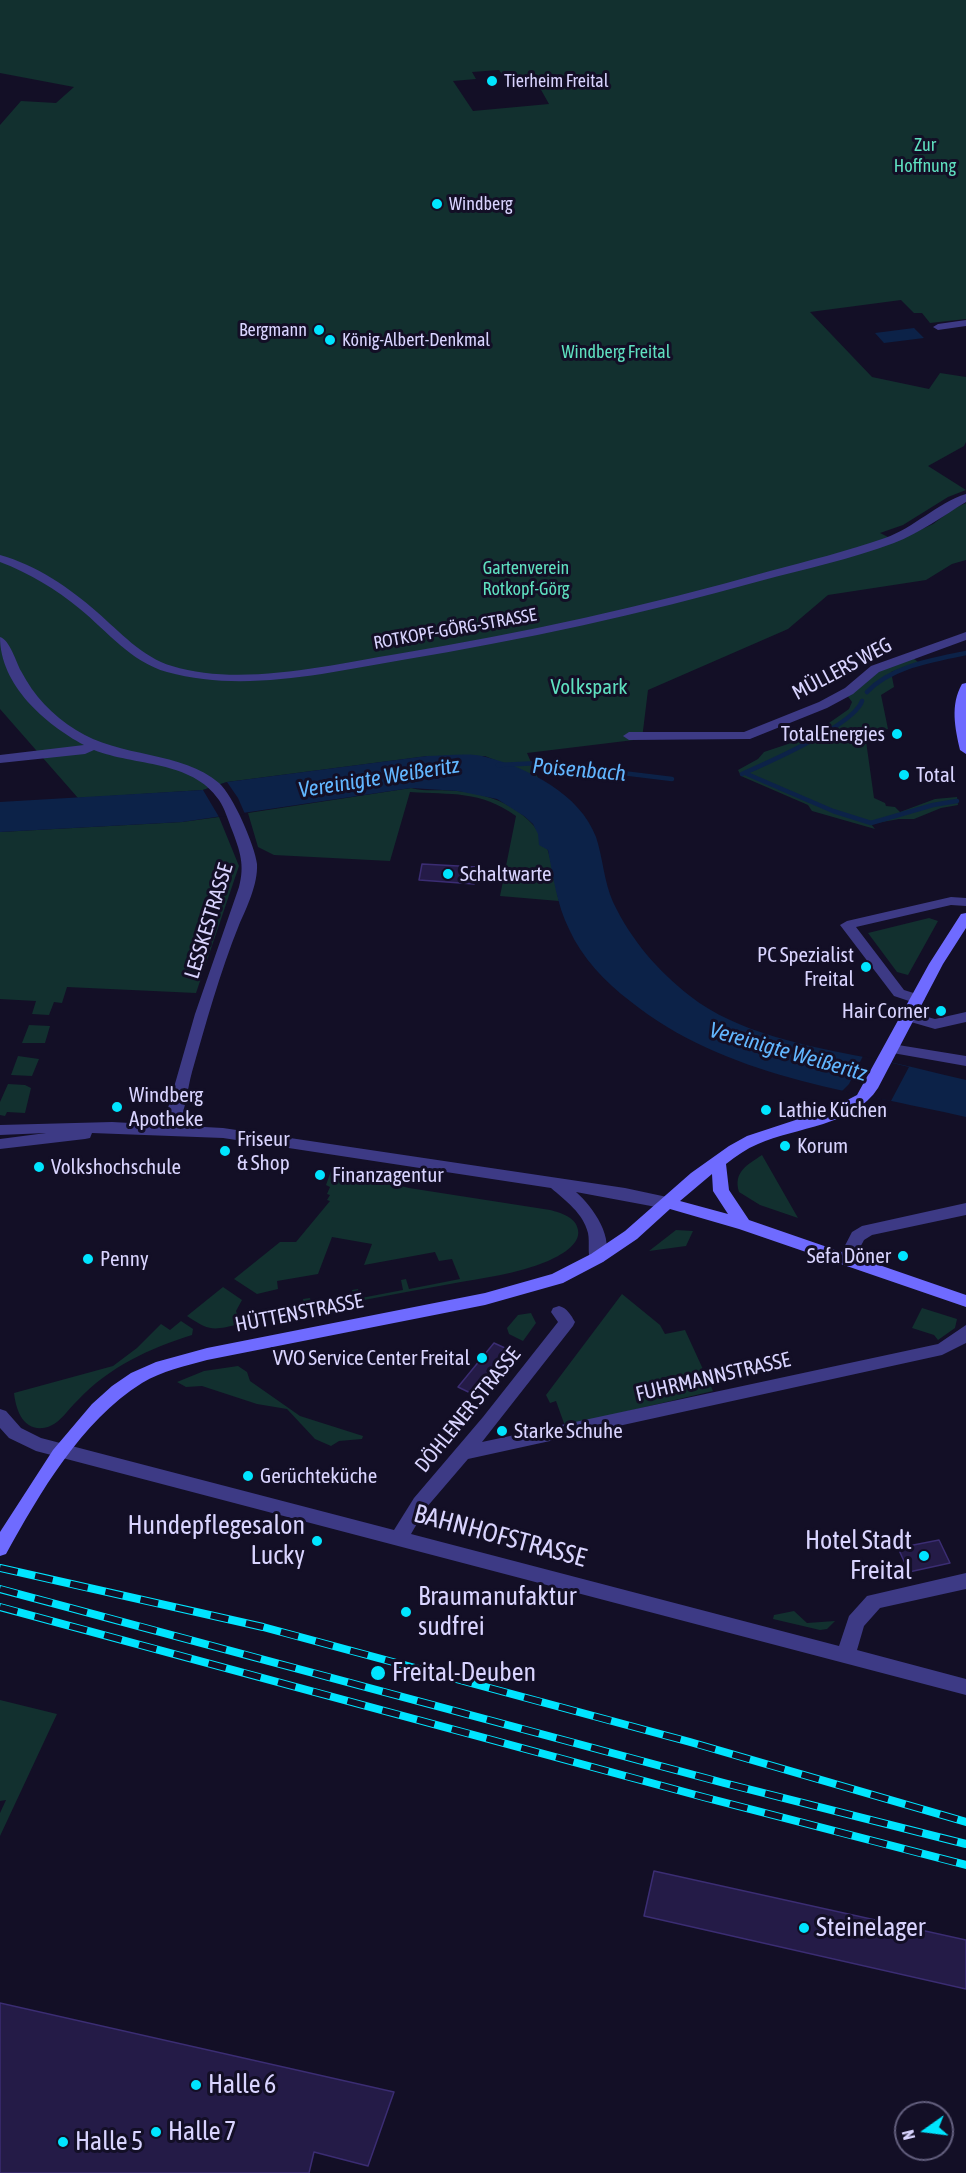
<!DOCTYPE html>
<meta charset="utf-8">
<style>
body{margin:0}
#map{position:relative;width:966px;height:2173px;overflow:hidden;background:#130f26;font-family:"Asap Condensed",sans-serif}
canvas{display:block}
.north{position:absolute;left:894px;top:2101px;width:60px;height:60px;box-sizing:border-box;background:#130f26;border:2px solid #625e7d;border-radius:50%;rotate:256deg;font-size:16px;font-weight:700;line-height:24px;text-align:center;color:#d9d4ff}
.north::after{content:'';display:block;margin:auto;width:21px;height:27px;background:#00e5ff;clip-path:polygon(50% 0,100% 100%,50% 72%,0 100%)}
</style>
<div id="map">
<canvas width="966" height="2173"></canvas>
<div class="north">N</div>
</div>
<script>
const context = document.querySelector('canvas').getContext('2d');
context.lineJoin = 'round';
function fillPath(path, color) { context.fillStyle = color; context.fill(path, 'evenodd'); }
function stroke(path, color, width, dash) { context.strokeStyle = color; context.lineWidth = width; context.lineCap = dash ? 'butt' : 'round'; context.setLineDash(dash || []); context.stroke(path); }
function label(font, color, halo, rows, align = 'center') {
  context.font = font + ' "Asap Condensed",sans-serif'; context.lineWidth = 6; context.setLineDash([]); context.textBaseline = 'middle'; context.strokeStyle = halo; context.fillStyle = color; for (const [text, x, y, turn = 0] of rows) {
    context.save(); context.translate(x, y); context.rotate((+turn || 0) * Math.PI / 180); context.textAlign = isNaN(turn) ? turn : align; if (halo) context.strokeText(text, 0, 0); context.fillText(text, 0, 0); context.restore();
  }
}
fillPath(new Path2D(`
 M0,0H966V319L930,323L922,313H914L901,300L810,312L872,377L929,389L940,373L966,377V442L964,446L928,466L966,490L948,497L903,525L880,533L896,541L933,524L953,509L966,503V560L952,564L926,580L828,595L788,629L648,690L642,739L527,753L538,778L485,756H428L227,782L203,790L78,798L0,709V125L21,101L56,103L74,87L0,73ZM499,70L504,77H533L538,86H542L543,88H540L549,104L473,111L453,81L476,79L472,72Z
 M913,658L918,662L891,672L894,687L881,695L888,729L878,732L879,737L866,741L874,798L885,803L886,806L895,807L900,812L935,799L957,797L958,805L941,808L914,819H899L871,824L875,829L812,811L808,805L741,776L738,770L758,759L764,752L809,737L849,709L852,702L847,695L878,669Z
 M411,788C426,792 442,789 457,791C495,794 535,812 548,851C553,867 555,885 559,901L500,896L516,816C480,790 451,795 410,792L390,861L274,855L258,847L248,813Z
 M219,817L239,866L196,993L67,987L62,1003L54,1002L49,1015L32,1014L36,1001L0,999V832L182,822Z
 M929,918L938,921L908,975L897,972L868,933Z
 M29,1025L50,1026L45,1043H22Z
 M18,1056L39,1059L32,1076L11,1075Z
 M8,1084L25,1085L31,1088L25,1113L7,1112L5,1116L0,1115V1102Z
 M762,1155L798,1218L760,1205L739,1192C733,1172 747,1165 762,1155Z
 M332,1168L409,1188L550,1210C561,1213 576,1217 578,1230C581,1245 559,1256 548,1261C517,1274 482,1278 450,1284C395,1294 341,1304 286,1315L305,1309L303,1299L310,1298L313,1308L355,1299L352,1290L358,1289L361,1298L403,1290L401,1280L406,1279L409,1289L460,1279L452,1259L439,1261L435,1252L364,1265L372,1244L332,1237L318,1274L277,1281L278,1289L257,1294L234,1279L280,1242H296L330,1201L327,1200L330,1195L327,1194L330,1187L326,1185Z
 M676,1230L693,1231L686,1246L649,1251Z
 M223,1287L242,1300L236,1311L240,1324C213,1330 211,1332 187,1316Z
 M622,1294L660,1325L665,1334L685,1330L713,1391L565,1426L556,1401L550,1403L546,1395Z
 M922,1308L957,1319L955,1328L938,1340L934,1335L912,1328Z
 M531,1313L536,1323L523,1341L509,1334L507,1328L518,1315Z
 M181,1321L193,1329L192,1335C150,1348 109,1367 78,1400C67,1410 59,1426 43,1428C22,1430 16,1409 14,1393L113,1366L137,1348L161,1324L170,1330Z
 M238,1366L247,1372L250,1381L300,1416L363,1436L362,1439L339,1441L331,1446L315,1439L287,1409L257,1404L202,1386L186,1387L177,1382L204,1371Z
 M794,1611L807,1623L835,1621L827,1629L820,1630L773,1619L774,1615Z
 M0,1700L57,1714L0,1836V1813L6,1800L0,1801Z`), '#12302f');
fillPath(new Path2D(`
 M914,328L924,338L884,343L875,333Z
 M427,756C445,756 469,752 486,757C528,768 580,794 596,837C603,858 604,882 613,902C631,940 658,971 690,996C737,1033 807,1046 864,1057C898,1063 932,1072 966,1080V1117C850,1090 726,1078 630,1001C605,982 582,958 569,929C557,905 553,876 548,850L539,845L538,834L533,824L524,816L497,799L458,791L411,788L182,822L0,832V802L203,790L227,782Z`), '#0c2248');
fillPath(new Path2D(`
 M227,782L238,798L245,814L219,817L203,790Z
 M863,1056L909,1067L891,1101L842,1091L849,1084Z`), '#130f26');
stroke(new Path2D(`
 M867,692C891,666 933,660 966,653
 M498,765L540,763L672,779
 M742,774C767,763 854,725 862,701
 M747,774L833,811L871,823L933,805L957,801`), '#0c2248', 4.5);
const building = new Path2D(`
 M422,864L477,867L474,884L419,880Z
 M494,1343L516,1353L481,1398L458,1387Z
 M939,1540L950,1563L909,1572L898,1548Z
 M654,1871L966,1940V1989L644,1916Z
 M0,2003L394,2092L368,2166L314,2152L309,2173H0Z`);
fillPath(building, '#241b47');
stroke(building, '#3b2d73', 1.5);
fillPath(new Path2D(`
 M966,320V326L938,330L933,327L938,324Z
 M966,494V502C943,516 920,533 894,543C851,559 805,569 760,581C642,614 523,640 402,660C326,673 243,693 167,672C131,662 107,631 80,609C56,589 29,573 0,562V555C36,565 70,588 97,612C120,632 142,657 172,666C240,687 329,665 397,654C524,633 647,606 770,571C808,561 847,551 885,538C914,528 937,503 966,494Z
 M966,632V640L879,672L853,694L827,708L750,739L629,740L623,736L629,732H744L819,702L845,688L871,666Z
 M0,637C10,640 16,662 21,671C34,696 52,715 76,730C119,758 183,751 219,783C233,795 255,846 257,864C258,884 247,907 239,925C220,972 206,1023 192,1072C187,1090 185,1116 175,1133H165L162,1129L195,1014L239,887C245,865 240,851 232,830C228,820 225,809 219,800C192,760 134,766 94,750L85,754L0,763V755L84,745C45,724 0,685 0,637Z
 M951,897L966,898V906L951,905L856,927L904,990L923,996L925,999L918,1004L894,996L840,925L847,921Z
 M909,1012L935,1019L966,1012V1022L935,1029L904,1020L902,1017Z
 M892,1044L966,1056V1066L887,1052L885,1049Z
 M966,1203V1215L872,1235L864,1240L852,1263H840L838,1259L852,1232L862,1226Z
 M559,1306C567,1308 571,1315 575,1322L573,1326L482,1442L938,1344L966,1325V1343L942,1355L468,1459L426,1508L411,1534L839,1646L849,1616L867,1596L966,1573V1589L880,1608L864,1626L857,1650L966,1679V1695L36,1451L9,1438L0,1428V1409L6,1411L21,1428L41,1438L394,1530L414,1498L483,1417L558,1322L551,1312L553,1308Z`), '#3d3a85');
fillPath(new Path2D(`
 M112,1122L223,1128L625,1188L667,1197L673,1199L675,1203L673,1207L667,1209L576,1192C593,1207 616,1239 603,1262H591C587,1254 590,1243 588,1233C583,1213 566,1201 551,1188L223,1138L92,1133L90,1138L85,1139L0,1149V1139L46,1133L0,1135V1125Z`), '#3d3a85');
fillPath(new Path2D(`
 M966,683V754L960,750C955,728 950,705 962,684Z
 M966,913V928L943,964L878,1088C854,1126 796,1127 758,1144C746,1149 736,1156 726,1164L729,1190L749,1220L966,1295V1307L739,1229L670,1209L637,1239L603,1262L563,1283L485,1305L207,1360C185,1366 162,1371 142,1383C81,1421 40,1493 6,1554L0,1556V1532L53,1450L92,1404L112,1386L131,1373L156,1362L207,1348L485,1293L552,1274L591,1254L625,1231L691,1173L729,1146L747,1136L832,1108L857,1095L929,964L961,914ZM712,1174L713,1191L728,1214L680,1201Z`), '#6f6bff');
const rail = new Path2D(`
 M0,1568L263,1627L690,1742L966,1822
 M0,1589L724,1783L966,1844
 M0,1607L707,1798L966,1865`);
stroke(rail, '#00e5ff', 8);
stroke(rail, '#130f26', 6, [18]);
for (const [x, y, r, color] of [
 [492,81,6,"#00e5ff"],
 [437,204,6,"#00e5ff"],
 [319,330,6,"#00e5ff"],
 [330,340,6,"#00e5ff"],
 [897,734,6,"#00e5ff"],
 [904,775,6,"#00e5ff"],
 [448,874,6,"#00e5ff"],
 [866,967,6,"#00e5ff"],
 [941,1011,6,"#00e5ff"],
 [117,1107,6,"#00e5ff"],
 [766,1110,6,"#00e5ff"],
 [785,1146,6,"#00e5ff"],
 [225,1151,6,"#00e5ff"],
 [39,1167,6,"#00e5ff"],
 [320,1175,6,"#00e5ff"],
 [903,1256,6,"#00e5ff"],
 [88,1259,6,"#00e5ff"],
 [482,1358,6,"#00e5ff"],
 [502,1431,6,"#00e5ff"],
 [248,1476,6,"#00e5ff"],
 [317,1541,6,"#00e5ff"],
 [924,1556,6,"#00e5ff"],
 [406,1612,6,"#00e5ff"],
 [378,1673,8,"#00e5ff"],
 [804,1928,6,"#00e5ff"],
 [196,2085,6,"#00e5ff"],
 [156,2132,6,"#00e5ff"],
 [63,2142,6,"#00e5ff"]
]) { const dot = new Path2D(); dot.arc(x, y, r, 0, 2 * Math.PI); context.fillStyle = color; context.fill(dot); stroke(dot, '#130f26', 2); }
label('18px', '#d9d4ff', '#130f26', [
 ["Tierheim Freital",504,81],
 ["Windberg",449,204],
 ["Bergmann",307,330,"right"],
 ["König-Albert-Denkmal",342,340]
], 'left');
label('18px', '#5fe0c0', '#130f26', [
 ["Zur",925,145],
 ["Hoffnung",925,166],
 ["Windberg Freital",616,352],
 ["Gartenverein",526,568],
 ["Rotkopf-Görg",526,589]
]);
label('18px', '#d9d4ff', '#130f26', [
 ["ROTKOPF-GÖRG-STRASSE",455,629,-10]
]);
label('21px', '#d9d4ff', '#130f26', [
 ["MÜLLERS WEG",842,669,-28],
 ["LESSKESTRASSE",209,921,-73],
 ["HÜTTENSTRASSE",299,1313,-11],
 ["FUHRMANNSTRASSE",713,1377,-13],
 ["DÖHLENER STRASSE",468,1410,-51]
]);
label('21px', '#5fe0c0', '#130f26', [
 ["Volkspark",589,687]
]);
label('21px', '#d9d4ff', '#130f26', [
 ["TotalEnergies",885,734,"right"],
 ["Total",916,775],
 ["Schaltwarte",460,874],
 ["PC Spezialist",854,955,"right"],
 ["Freital",854,979,"right"],
 ["Hair Corner",929,1011,"right"],
 ["Windberg",129,1095],
 ["Apotheke",129,1119],
 ["Lathie Küchen",778,1110],
 ["Friseur",237,1139],
 ["& Shop",237,1163],
 ["Korum",797,1146],
 ["Volkshochschule",51,1167],
 ["Finanzagentur",332,1175],
 ["Sefa Döner",891,1256,"right"],
 ["Penny",100,1259],
 ["VVO Service Center Freital",470,1358,"right"],
 ["Starke Schuhe",514,1431],
 ["Gerüchteküche",260,1476]
], 'left');
label('italic 22px', '#62b6ff', '#130f26', [
 ["Poisenbach",579,770,5],
 ["Vereinigte Weißeritz",379,778,-9],
 ["Vereinigte Weißeritz",788,1052,16]
]);
label('26px', '#d9d4ff', '#130f26', [
 ["Hundepflegesalon",305,1526,"right"],
 ["Lucky",305,1556,"right"],
 ["Hotel Stadt",912,1541,"right"],
 ["Freital",912,1571,"right"],
 ["Braumanufaktur",418,1597],
 ["sudfrei",418,1627],
 ["Freital-Deuben",392,1673],
 ["Steinelager",816,1928],
 ["Halle 6",208,2085],
 ["Halle 7",168,2132],
 ["Halle 5",75,2142]
], 'left');
label('26px', '#d9d4ff', '#130f26', [
 ["BAHNHOFSTRASSE",500,1536,15]
]);
</script>
